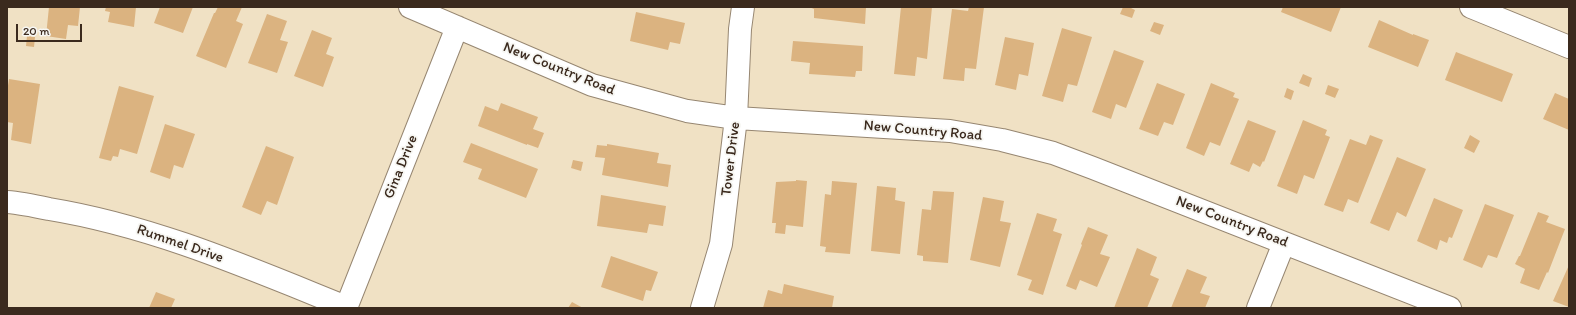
<!DOCTYPE html>
<style>
body{margin:0}
#map{position:relative;width:1576px;height:315px;overflow:hidden;background:#f0e1c4;font-family:Itim,sans-serif}
canvas{display:block}
.frame{position:absolute;inset:0;border:8px solid #3b2a1e;pointer-events:none}
.scale{position:absolute;left:16px;top:24px;width:66px;height:18px;box-sizing:border-box;border:2px solid #3b2a1e;border-top:0;padding-left:5px;font-size:12px;line-height:14px;white-space:nowrap;color:#3b2a1e;-webkit-text-stroke:3px #f6f6f2;paint-order:stroke}
</style>
<div id="map">
<canvas width="1576" height="315"></canvas>
<div class="frame"></div>
<div class="scale">20 m</div>
</div>
<script>
const context = document.querySelector('canvas').getContext('2d');
context.lineJoin = 'round';
function fillPath(path, color) { context.fillStyle = color; context.fill(path, 'evenodd'); }
function stroke(path, color, width, dash) { context.strokeStyle = color; context.lineWidth = width; context.lineCap = dash ? 'butt' : 'round'; context.setLineDash(dash || []); context.stroke(path); }
function label(font, color, halo, rows, align = 'center') {
  context.font = font + ' Itim,sans-serif'; context.lineWidth = 3.5; context.setLineDash([]); context.textBaseline = 'middle'; context.strokeStyle = halo; context.fillStyle = color; for (const [text, x, y, turn = 0] of rows) {
    context.save(); context.translate(x, y); context.rotate((+turn || 0) * Math.PI / 180); context.textAlign = isNaN(turn) ? turn : align; if (halo) context.strokeText(text, 0, 0); context.fillText(text, 0, 0); context.restore();
  }
}
fillPath(new Path2D(`
 M49,7H80L78,26L68,25L66,39L46,36Z
 M106,7H136L134,27L108,22L110,12L105,11Z
 M160,7H193L183,33L154,23Z
 M218,7H242L236,21L243,24L226,68L196,56L214,13H215Z
 M809,7H866L865,24L814,18V9Z
 M901,7H932L927,59L917,57L915,76L894,74Z
 M969,7H984L976,69L965,68L964,81L943,79L952,9L968,11Z
 M1123,7H1129L1135,10L1132,18L1120,14Z
 M1283,7H1341L1331,32L1281,12Z
 M636,12L685,23L680,44L670,42L668,50L630,41Z
 M267,14L287,21L280,40L288,42L277,73L248,63Z
 M1379,20L1413,35V34L1429,40L1418,67L1368,47Z
 M1154,22L1164,25L1160,35L1150,31Z
 M1062,28L1092,37L1077,86L1068,84L1063,102L1042,96Z
 M312,30L332,38L326,54L334,57L323,87L294,76Z
 M27,36L35,37L34,47L26,46Z
 M1005,37L1034,43L1028,76L1019,74L1016,90L995,85Z
 M793,41L863,46L862,71H856L855,77L809,74L810,63L791,61Z
 M1114,50L1144,61L1126,108L1116,104L1111,119L1092,112Z
 M1456,52L1513,74L1502,102L1445,80Z
 M1303,74L1312,78L1309,87L1299,83Z
 M9,79L40,84L31,144L11,140L13,123L7,122V92Z
 M1157,83L1185,94L1173,125L1164,122L1158,136L1139,129Z
 M1211,83L1235,93L1233,97L1239,99L1220,146L1210,142L1204,156L1186,148Z
 M1328,85L1339,89L1335,98L1325,94Z
 M119,86L154,96L137,154L120,149L118,157L113,156L111,161L99,158Z
 M1287,88L1294,91L1291,100L1284,97Z
 M1555,93L1569,99V130L1543,119Z
 M501,103L538,117L533,129L544,133L538,148L527,144V145L478,126L485,106L498,111Z
 M1248,120L1276,131L1264,162L1263,161L1260,167L1253,163L1249,172L1230,164Z
 M1303,120L1327,130L1325,135L1330,137L1314,179L1304,175L1297,194L1277,186Z
 M165,124L195,134L183,168L174,165L170,179L150,172Z
 M1370,135L1383,140L1358,203L1348,199L1343,212L1324,205L1350,139L1366,145Z
 M1470,135L1480,141L1474,153L1464,148Z
 M471,143L538,169L526,198L478,179L482,169L463,162Z
 M607,144L659,153L657,163L671,165L668,187L602,175L605,158L595,157L597,145L607,146Z
 M266,146L294,157L277,205L267,201L261,215L242,207Z
 M1397,157L1426,169L1406,217L1397,212L1389,231L1370,223Z
 M573,160L583,162L581,171L571,168Z
 M796,180L807,181L803,227L786,225L785,234L775,233L776,223H772L776,182L796,181Z
 M832,181L857,183L850,254L825,252L826,247L820,246L825,194L831,195Z
 M877,186L896,188L895,200L905,202L900,254L871,251Z
 M933,191L954,192L948,263L923,261V256L917,255L922,209L931,210Z
 M601,195L666,206L663,226L649,224L647,233L597,226Z
 M983,197L1004,201L1000,221L1011,223L1000,267L970,260Z
 M1434,198L1463,210L1452,238L1449,237L1447,243L1440,240L1437,250L1417,241Z
 M1485,204L1514,215L1497,258L1488,255L1482,268L1463,260Z
 M1538,212L1549,216L1546,222L1565,229L1548,273L1547,272L1539,290L1520,283L1525,269L1515,264L1519,256H1520Z
 M1037,213L1057,219L1053,231L1062,234L1043,295L1028,290L1032,280L1017,275Z
 M1088,227L1108,235L1100,254L1110,257L1097,287L1080,280L1076,290L1066,286L1082,245L1081,244Z
 M1137,248L1157,257L1150,275L1159,279L1147,308H1114Z
 M611,256L658,272L651,291L646,290L643,301L601,287Z
 M1569,265V307L1553,301Z
 M1187,269L1207,277L1200,293L1210,296L1205,308H1171Z
 M784,284L834,296L832,308H763L768,290L782,294Z
 M156,292L175,299L171,308H149Z
 M572,302L583,308H568Z`), '#dbb380');
const minor = new Path2D(`
 M410,7L592,85L687,111L736,118L950,131L1002,140L1053,153L1093,168L1450,308
 M1471,7L1569,47
 M7,202C21,203 35,206 49,209C153,226 249,268 346,307
 M346,308L457,27
 M702,308L721,244L736,118L740,29L743,7
 M1258,308L1284,243`);
stroke(minor, '#968671', 24);
stroke(minor, '#fff', 22);
label('15px', '#3b2a1e', '#f6f6f2', [
 ["New Country Road",559,69,22],
 ["New Country Road",923,131,5],
 ["Tower Drive",731,159,-83],
 ["Gina Drive",401,167,-68],
 ["New Country Road",1232,222,21],
 ["Rummel Drive",180,244,19]
]);
</script>
